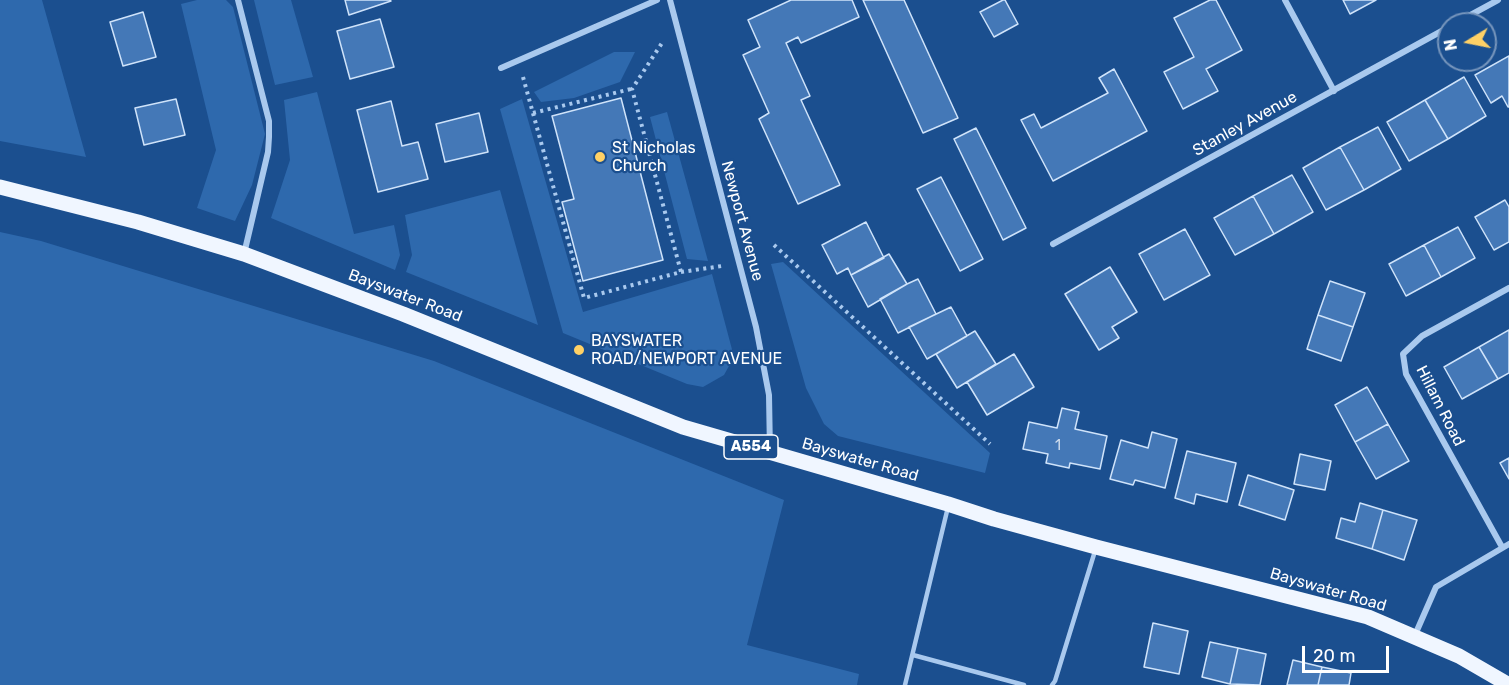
<!DOCTYPE html>
<style>
body{margin:0}
#map{position:relative;width:1509px;height:685px;overflow:hidden;background:#1b4f8f;font-family:Rubik,sans-serif}
canvas{display:block}
.north{position:absolute;left:1437px;top:12px;width:60px;height:60px;box-sizing:border-box;background:#1b4f8f;border:2px solid #7695bc;border-radius:50%;rotate:260deg;font-size:16px;font-weight:700;line-height:24px;text-align:center;color:#fff}
.north::after{content:'';display:block;margin:auto;width:21px;height:27px;background:#ffd166;clip-path:polygon(50% 0,100% 100%,50% 72%,0 100%)}
.scale{position:absolute;left:1302px;top:646px;width:87px;height:27px;box-sizing:border-box;border:3px solid #fff;border-top:0;padding-left:8px;font-size:18px;line-height:21px;white-space:nowrap;color:#fff;-webkit-text-stroke:4px #1b4f8f;paint-order:stroke}
</style>
<div id="map">
<canvas width="1509" height="685"></canvas>
<div class="north">N</div>
<div class="scale">20 m</div>
</div>
<script>
const context = document.querySelector('canvas').getContext('2d');
context.lineJoin = 'round';
function fillPath(path, color) { context.fillStyle = color; context.fill(path, 'evenodd'); }
function stroke(path, color, width, dash) { context.strokeStyle = color; context.lineWidth = width; context.lineCap = dash ? 'butt' : 'round'; context.setLineDash(dash || []); context.stroke(path); }
function label(font, color, halo, rows, align = 'center') {
  context.font = font + ' Rubik,sans-serif'; context.lineWidth = 4.5; context.setLineDash([]); context.textBaseline = 'middle'; context.strokeStyle = halo; context.fillStyle = color; for (const [text, x, y, turn = 0] of rows) {
    context.save(); context.translate(x, y); context.rotate((+turn || 0) * Math.PI / 180); context.textAlign = isNaN(turn) ? turn : align; if (halo) context.strokeText(text, 0, 0); context.fillText(text, 0, 0); context.restore();
  }
}
fillPath(new Path2D(`
 M0,0H42L86,157L0,141Z
 M197,0H226L233,7L265,134L252,185L235,221L197,208L216,150L181,4Z
 M254,0H291L313,77L275,85Z
 M614,52H635L620,82L574,98L541,102L534,92Z
 M317,92L354,234L394,225L400,255L395,270L271,218L290,160L284,100Z
 M522,99L583,312L712,274L734,357L724,375L703,387L687,384L563,333L500,109Z
 M667,112L708,261L687,259L650,117Z
 M500,190L538,325L406,272L412,255L405,215Z
 M0,232L41,241L434,361L784,500L747,645L859,674L857,685H0Z
 M783,262L990,453L985,473L838,436L824,424L806,388L771,264Z`), '#2e69ad');
const building = new Path2D(`
 M345,0H390L391,1L349,15Z
 M791,0H852L859,17L801,43L798,37L786,43L810,96L801,100L840,185L798,204L759,119L769,113L743,55L760,47L748,20Z
 M863,0H904L958,118L923,133Z
 M1003,0H1005L1018,24L994,37L980,12Z
 M1210,0H1216L1242,50L1206,69L1218,91L1183,109L1164,72L1194,57L1174,18Z
 M1343,0H1376L1350,14Z
 M143,12L156,57L123,66L110,22Z
 M380,19L394,67L350,79L337,31Z
 M1509,56V107H1508L1502,96L1491,103L1475,75Z
 M1114,69L1147,131L1053,181L1021,120L1034,114L1041,128L1108,93L1099,78Z
 M1464,77L1486,116L1448,139L1425,100Z
 M621,98L663,260L583,281L562,202L574,199L552,116Z
 M176,99L185,135L144,145L135,108Z
 M1425,100L1448,139L1409,161L1387,122Z
 M391,101L402,146L418,142L428,179L378,192L357,110Z
 M479,113L488,152L445,162L436,124Z
 M1378,127L1401,169L1364,190L1340,147Z
 M976,128L1026,228L1003,240L954,139Z
 M1340,147L1364,190L1326,210L1303,168Z
 M1292,175L1313,212L1274,234L1253,196Z
 M941,177L983,259L960,271L917,189Z
 M1253,196L1274,234L1235,255L1214,218Z
 M1505,200L1509,207V242L1494,250L1475,217Z
 M866,222L884,258L851,275L848,268L837,274L822,245Z
 M1458,227L1475,258L1441,277L1424,245Z
 M1185,229L1210,275L1164,300L1139,254Z
 M1424,245L1441,277L1406,296L1389,264Z
 M889,254L907,284L868,307L851,275Z
 M1110,267L1137,312L1112,327L1119,338L1099,350L1065,294Z
 M918,279L936,314L898,333L880,299L907,284Z
 M1330,281L1365,293L1353,327L1318,315Z
 M951,307L967,336L927,359L909,327Z
 M1318,315L1353,327L1341,361L1307,349Z
 M1509,330V373L1498,379L1479,347Z
 M975,331L996,364L957,388L936,354Z
 M1479,347L1498,379L1462,399L1444,367Z
 M1014,354L1034,387L987,415L967,382Z
 M1367,387L1388,424L1355,442L1335,405Z
 M1062,408L1079,412L1075,429L1107,436L1100,469L1070,463L1069,468L1046,463L1048,454L1023,449L1029,422L1057,428Z
 M1388,424L1409,461L1376,479L1355,442Z
 M1152,432L1177,439L1165,488L1135,480L1133,485L1110,479L1121,440L1148,448Z
 M1187,451L1236,463L1227,502L1196,494L1194,504L1175,498Z
 M1300,454L1331,461L1325,490L1294,484Z
 M1509,458V479L1500,463Z
 M1248,475L1294,490L1285,520L1239,505Z
 M1360,503L1383,510L1372,549L1336,538L1341,518L1355,522Z
 M1383,510L1417,520L1404,560L1372,549Z
 M1153,623L1188,631L1179,674L1144,667Z
 M1210,642L1238,648L1230,684L1202,677Z
 M1238,648L1266,654L1260,685L1230,684Z
 M1293,660L1322,667L1318,685H1287Z
 M1322,667L1351,673L1349,685H1318Z`);
fillPath(building, '#4478b7');
stroke(building, '#cfe3fa', 1.5);
stroke(new Path2D(`
 M523,77L584,298L681,272L632,89L662,43
 M533,113L631,89
 M774,245L990,444
 M681,272L722,266`), '#a9c9ee', 4, [3, 4.5]);
stroke(new Path2D(`
 M913,655L1024,685
 M905,685L948,507
 M1052,685L1055,681L1095,551`), '#a9c9ee', 4.5);
stroke(new Path2D(`
 M238,0L269,121V137L268,152L244,254
 M670,0L756,327L769,395L770,452
 M1285,0L1334,91
 M1454,24L1498,0
 M501,68L657,0
 M1053,244L1449,27
 M1502,547L1406,374L1403,354L1422,336L1509,288
 M1415,635L1436,587L1509,544`), '#a9c9ee', 6);
stroke(new Path2D(`
 M0,187L138,222L244,254L403,314L683,427L948,504L994,519L1096,547L1368,617L1459,656L1509,685`), '#f0f6ff', 15);
for (const [x, y, r, color] of [
 [600,157,6,"#ffd166"],
 [579,350,6,"#ffd166"]
]) { const dot = new Path2D(); dot.arc(x, y, r, 0, 2 * Math.PI); context.fillStyle = color; context.fill(dot); stroke(dot, '#1b4f8f', 2); }
label('14px', '#d0dded', null, [
 ["1",1058,446]
]);
for (const [x, y, w] of [
 [751,447,54]
]) { const box = new Path2D(); box.roundRect(x - w / 2, y - 12, w, 24, 4.5); context.fillStyle = '#1b4f8f'; context.fill(box); stroke(box, '#fff', 1.5); }
label('bold 15px', '#fff', null, [
 ["A554",751,447]
]);
label('16px', '#fff', '#1b4f8f', [
 ["Stanley Avenue",1245,124,-29],
 ["Newport Avenue",742,221,75],
 ["Bayswater Road",405,296,21],
 ["Hillam Road",1440,406,63],
 ["Bayswater Road",860,460,16],
 ["Bayswater Road",1328,590,16]
]);
label('16px', '#fff', '#1b4f8f', [
 ["St Nicholas",612,148],
 ["Church",612,166],
 ["BAYSWATER",591,341],
 ["ROAD/NEWPORT AVENUE",591,359]
], 'left');
</script>
